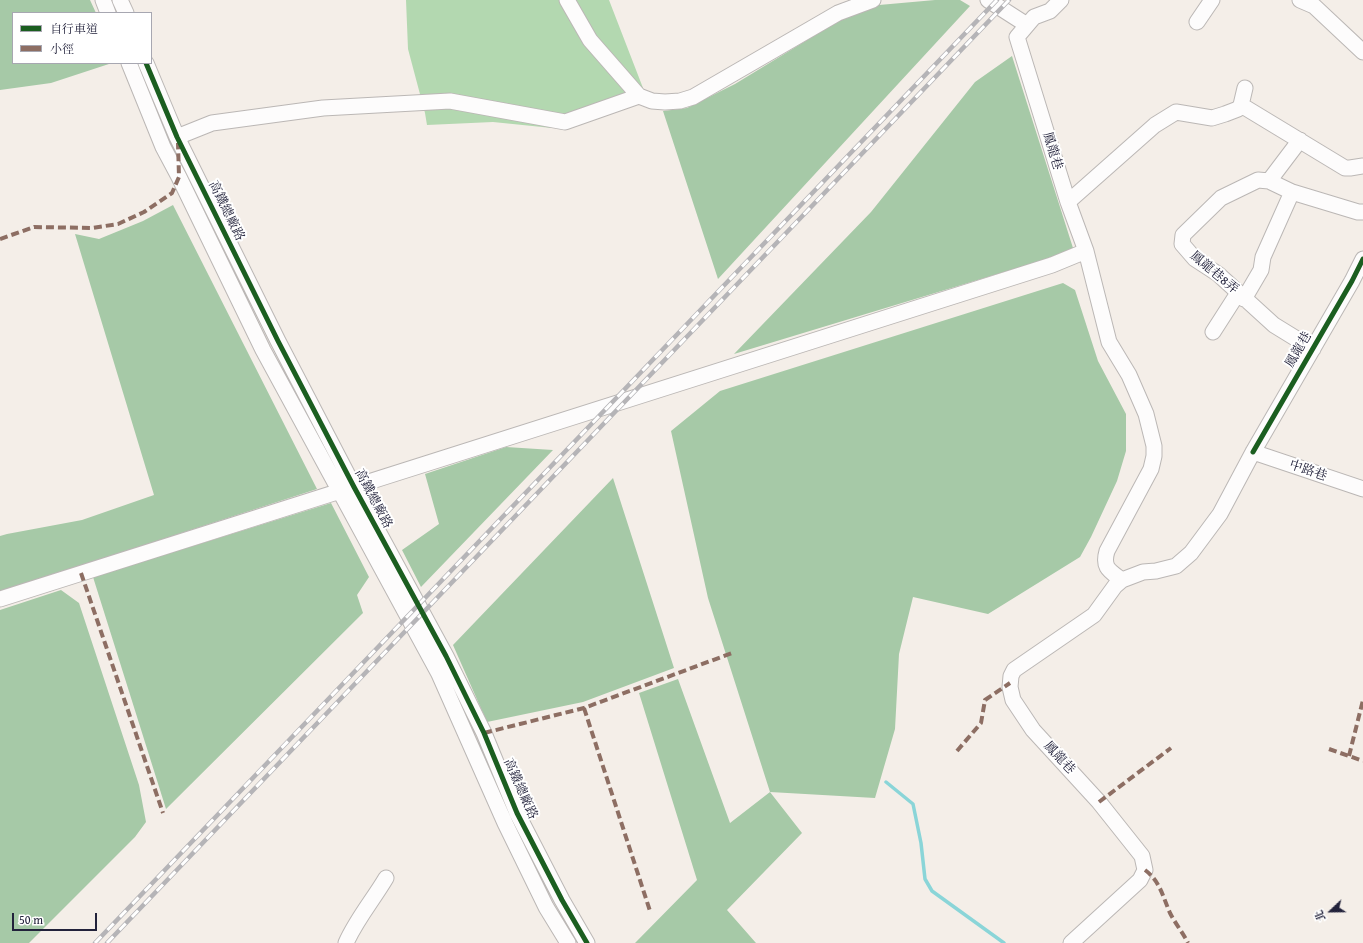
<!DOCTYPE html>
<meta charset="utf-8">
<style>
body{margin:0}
#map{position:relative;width:1363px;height:943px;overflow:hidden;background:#f4eee8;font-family:"Gentium Book Plus","Noto Serif TC",serif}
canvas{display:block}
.legend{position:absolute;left:12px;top:12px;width:140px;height:52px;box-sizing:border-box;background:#fff;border:1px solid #a7a7b1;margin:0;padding:5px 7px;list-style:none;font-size:12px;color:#22223b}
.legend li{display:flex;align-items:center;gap:8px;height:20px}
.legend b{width:20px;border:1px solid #a7a7b1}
.north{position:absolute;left:1311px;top:891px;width:40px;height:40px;-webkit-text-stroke:3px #fff;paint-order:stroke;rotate:248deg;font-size:11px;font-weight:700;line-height:16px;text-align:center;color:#22223b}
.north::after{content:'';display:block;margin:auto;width:14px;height:18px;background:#22223b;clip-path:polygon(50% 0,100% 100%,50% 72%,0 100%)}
.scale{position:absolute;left:12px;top:913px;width:85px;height:18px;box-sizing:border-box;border:2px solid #22223b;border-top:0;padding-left:5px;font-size:12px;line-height:14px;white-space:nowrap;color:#22223b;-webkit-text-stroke:3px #fff;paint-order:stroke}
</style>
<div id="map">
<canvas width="1363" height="943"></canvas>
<ul class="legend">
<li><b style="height:5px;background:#1b5e20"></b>自行車道</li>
<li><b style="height:5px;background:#8d6e63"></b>小徑</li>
</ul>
<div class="north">北</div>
<div class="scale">50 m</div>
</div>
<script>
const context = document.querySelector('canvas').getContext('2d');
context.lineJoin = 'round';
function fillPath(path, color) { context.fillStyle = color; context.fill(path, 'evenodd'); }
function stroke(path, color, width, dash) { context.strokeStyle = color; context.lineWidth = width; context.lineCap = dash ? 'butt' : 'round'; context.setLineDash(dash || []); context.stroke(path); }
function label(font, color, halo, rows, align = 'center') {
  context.font = font + ' "Gentium Book Plus","Noto Serif TC",serif'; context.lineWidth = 4; context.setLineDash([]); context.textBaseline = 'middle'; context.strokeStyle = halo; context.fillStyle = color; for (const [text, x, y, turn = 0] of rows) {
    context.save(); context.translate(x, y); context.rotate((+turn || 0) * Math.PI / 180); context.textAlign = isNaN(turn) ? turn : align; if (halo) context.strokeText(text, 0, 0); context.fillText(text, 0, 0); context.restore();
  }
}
fillPath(new Path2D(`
 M406,0H609L643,88L630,95L566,116L552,128L493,122L427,125L425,113L408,49Z`), '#b3d8b0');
fillPath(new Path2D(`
 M0,0H90L96,13H13V63H112L51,83L0,90Z
 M935,0H960L970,6L718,279L663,111L687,108L735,84L840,20L879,5Z
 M1012,56L1073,248L1047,259L734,354L871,212L975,82Z
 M173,205L317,489L0,592V536L7,534L82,520L154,495L75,234L99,239L143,221Z
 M1063,283L1075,290L1098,361L1126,414V451L1117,481L1091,537L1080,557L988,614L913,597L899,654L895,729L875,798L770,792L802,833L727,910L756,943H635L697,880L639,693L678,679L730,823L770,792L708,598L671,431L720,391Z
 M506,447L553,450L421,587L402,550L439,524L425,474Z
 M613,478L674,668L583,702L487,722L453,645Z
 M331,503L369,577L357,595L363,613L166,809L93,577Z
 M61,590L79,603L139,785L146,822L135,837L29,943H0V610Z`), '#a6c9a7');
stroke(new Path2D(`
 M886,782L913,804L921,843L925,879L932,891L1004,943`), '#8ad5d8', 3.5);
const minor = new Path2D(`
 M103,0L108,13
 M120,0L126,13
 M567,0L590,40L639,96L652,101L665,102L680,101L693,97L838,13L873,0
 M988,0L1027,25
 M1061,0L1050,11L1034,17L1017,37L1068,202L1086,251L1109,342L1129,375L1146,414L1154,446V456L1151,469L1107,551C1102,568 1110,571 1122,580
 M1300,0L1314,6L1363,52
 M1197,22L1212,0
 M129,63L163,147L179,177L263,350L439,674L505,823L546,907L568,943
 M146,63L177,137L278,341L354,487L446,656L484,733L517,813L562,900L587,943
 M1241,105L1345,168H1350L1363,166
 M177,137L212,123L323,108L450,101L565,122L639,96
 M1269,181L1300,140
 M1068,202L1155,125L1176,112L1212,118L1225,114L1238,109L1241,105L1245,88
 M1244,299L1261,270L1263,257L1292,192
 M1213,332L1238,293
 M1313,349L1274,325L1218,274L1195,259L1182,244L1183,235L1221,198L1258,180L1269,181L1292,192L1358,212H1363
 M1253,452L1363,489
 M0,599C350,487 701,376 1052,265L1086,251
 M346,943C356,920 373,900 386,878
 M1071,943L1140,880L1145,870L1142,856L1099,802L1033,730L1013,700L1010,687L1011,676L1014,670L1094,615L1115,586L1122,580L1143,572L1156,571L1176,566L1191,553L1220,514L1253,452L1352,281L1363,259`);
stroke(minor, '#bbb7b5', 17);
stroke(minor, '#fdfcfc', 15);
const rail = new Path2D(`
 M95,943L997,0
 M107,943L1009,0`);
stroke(rail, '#b5b4b7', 4.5);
stroke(rail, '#fff', 3, [9]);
stroke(new Path2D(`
 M0,239L34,227L92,228L118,224L144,212L172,193L179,177L178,143
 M81,573L163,813
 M584,708L650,911
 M484,733L584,708L732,653
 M1329,749L1363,761
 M957,751L981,723L985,700L1010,683
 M1349,756L1363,700
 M1099,802L1171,748
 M1145,870C1160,881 1163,897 1170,913C1175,923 1183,933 1188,943`), '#8d6e63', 4, [8, 4]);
stroke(new Path2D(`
 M146,63L177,137L278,341L354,487L446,656L484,733L517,813L562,900L587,943
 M1253,452L1352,281L1363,259`), '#1b5e20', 5);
label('13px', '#22223b', '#fff', [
 ["鳳龍巷",1052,151,73],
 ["高鐵總廠路",226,211,64],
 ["鳳龍巷8弄",1214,273,40],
 ["鳳龍巷",1299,350,-60],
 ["中路巷",1308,471,19],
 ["高鐵總廠路",373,499,62],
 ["鳳龍巷",1059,758,47],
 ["高鐵總廠路",520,789,66]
]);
</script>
